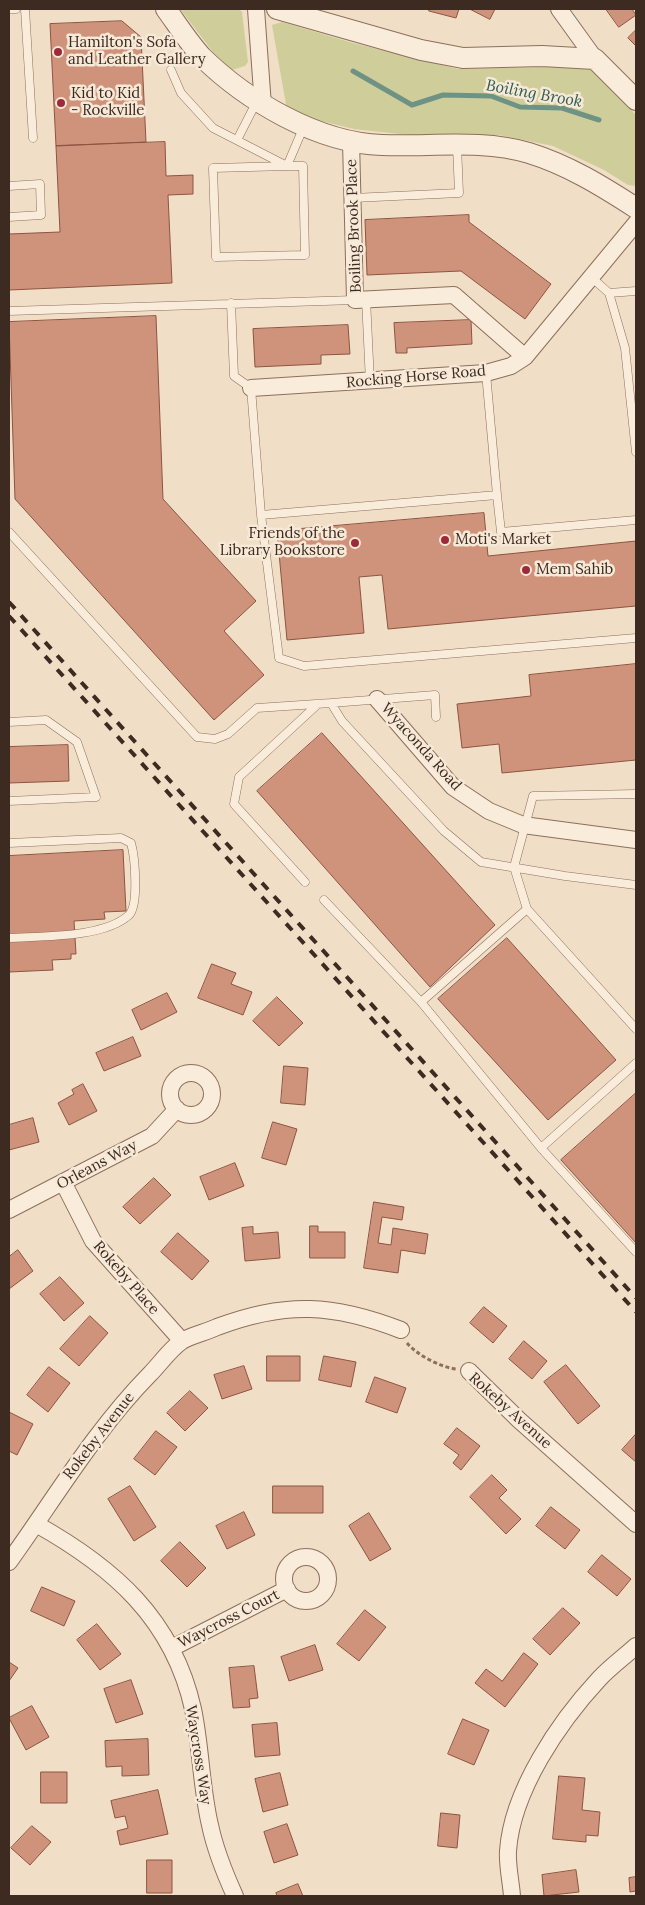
<!DOCTYPE html>
<style>
body{margin:0}
#map{position:relative;width:645px;height:1905px;overflow:hidden;background:#f0dec7;font-family:Lora,serif}
canvas{display:block}
.frame{position:absolute;inset:0;border:10px solid #3d2a20;pointer-events:none}
</style>
<div id="map">
<canvas width="645" height="1905"></canvas>
<div class="frame"></div>
</div>
<script>
const context = document.querySelector('canvas').getContext('2d');
context.lineJoin = 'round';
function fillPath(path, color) { context.fillStyle = color; context.fill(path, 'evenodd'); }
function stroke(path, color, width, dash) { context.strokeStyle = color; context.lineWidth = width; context.lineCap = dash ? 'butt' : 'round'; context.setLineDash(dash || []); context.stroke(path); }
function label(font, color, halo, rows, align = 'center') {
  context.font = font + ' Lora,serif'; context.lineWidth = 5; context.setLineDash([]); context.textBaseline = 'middle'; context.strokeStyle = halo; context.fillStyle = color; for (const [text, x, y, turn = 0] of rows) {
    context.save(); context.translate(x, y); context.rotate((+turn || 0) * Math.PI / 180); context.textAlign = isNaN(turn) ? turn : align; if (halo) context.strokeText(text, 0, 0); context.fillText(text, 0, 0); context.restore();
  }
}
fillPath(new Path2D(`
 M180,9H239L242,12L248,62L245,66L232,70L213,52Z
 M282,22L353,43L458,69L587,66L636,115V186L628,185L604,170L553,146L499,135H409L354,129L300,116L287,110L272,25Z`), '#cfce9a');
stroke(new Path2D(`
 M353,71L412,105L443,95L491,96L520,107L562,108L599,120`), '#6e9385', 5);
const building = new Path2D(`
 M429,9H459L456,18L429,11Z
 M470,9H495L490,19Z
 M606,9H632L636,15L619,27Z
 M122,21L141,37L146,142L56,146L50,24Z
 M636,30V46L628,38Z
 M165,142L166,176L193,175V194L168,195L172,283L9,290V234L60,232L56,146Z
 M469,215V222L551,284L525,319L461,271L367,275L365,220Z
 M156,316L163,499L256,601L224,631L264,675L214,720L15,499L9,322Z
 M471,320L472,344L407,348V353H396L394,323Z
 M348,325L350,354L321,355V364L255,367L253,329Z
 M484,513L488,556L636,541V606L388,629L382,575L359,577L364,633L287,640L277,531Z
 M636,664V760L502,773L499,744L462,748L457,704L531,696L529,675Z
 M322,733L495,925L430,987L257,791Z
 M68,745L69,781L9,783V747Z
 M123,850L126,911L104,912L105,919L74,921L76,954H71V959L52,960L53,970L9,972V856Z
 M507,938L616,1060L548,1120L438,999Z
 M212,964L236,973L231,984L252,992L243,1015L198,998Z
 M167,993L177,1012L141,1030L132,1010Z
 M277,997L303,1023L279,1046L253,1021Z
 M133,1037L141,1056L104,1071L96,1053Z
 M284,1066L308,1068L305,1105L281,1103Z
 M83,1084L97,1111L69,1125L58,1103L74,1094L72,1090Z
 M636,1093V1243L561,1160Z
 M33,1118L39,1142L9,1150V1125Z
 M273,1122L297,1129L286,1165L262,1158Z
 M235,1163L244,1186L209,1200L200,1177Z
 M154,1178L171,1195L140,1224L123,1207Z
 M374,1202L404,1207L402,1220L382,1217L378,1243L391,1245L393,1228L428,1234L425,1254L401,1250L398,1273L364,1268Z
 M310,1226H318V1232H345V1258H310Z
 M253,1227V1234L278,1232L280,1258L245,1261L242,1228Z
 M178,1233L209,1261L192,1280L161,1252Z
 M18,1250L33,1271L9,1289V1257Z
 M60,1277L84,1303L64,1321L40,1294Z
 M484,1307L507,1326L493,1343L470,1323Z
 M90,1316L108,1333L79,1366L60,1349Z
 M524,1341L547,1361L532,1379L509,1359Z
 M267,1356H300V1381H267Z
 M324,1356L356,1362L351,1387L319,1380Z
 M566,1365L600,1406L578,1424L544,1382Z
 M244,1366L252,1389L222,1399L214,1375Z
 M49,1367L70,1383L48,1412L27,1395Z
 M375,1377L406,1388L397,1413L366,1402Z
 M190,1391L208,1408L185,1431L167,1413Z
 M9,1412L33,1424L17,1455L9,1451Z
 M457,1428L480,1446L461,1470L453,1463L459,1455L444,1444Z
 M156,1431L177,1447L155,1475L134,1459Z
 M636,1434V1462L622,1450Z
 M492,1475L507,1490L499,1498L521,1519L506,1534L470,1497Z
 M130,1486L156,1527L134,1541L108,1499Z
 M273,1486H323V1513H273Z
 M551,1507L580,1530L565,1549L536,1526Z
 M244,1512L255,1535L227,1549L216,1526Z
 M369,1513L391,1549L370,1561L349,1526Z
 M180,1542L206,1568L187,1587L161,1561Z
 M602,1555L631,1579L617,1596L588,1572Z
 M42,1587L75,1601L64,1626L31,1611Z
 M563,1608L580,1623L550,1655L533,1639Z
 M365,1610L386,1627L359,1661L337,1644Z
 M97,1624L121,1654L100,1670L77,1640Z
 M315,1645L323,1670L289,1681L281,1657Z
 M524,1653L538,1664L505,1707L475,1683L486,1669L502,1681Z
 M9,1662L18,1668L9,1681Z
 M254,1666L258,1698L249,1699L250,1707L233,1708L229,1668Z
 M131,1680L143,1714L116,1723L104,1689Z
 M32,1706L49,1737L26,1750L9,1718Z
 M463,1719L489,1730L474,1765L448,1754Z
 M277,1723L280,1755L255,1757L252,1725Z
 M148,1739L149,1775L122,1776V1766L106,1767L105,1741Z
 M41,1772H67V1803H41Z
 M280,1773L288,1805L263,1812L255,1779Z
 M559,1776L585,1778L582,1810L600,1812L598,1836L586,1835V1842L553,1839Z
 M158,1790L168,1834L120,1845L117,1831L128,1828L125,1816L115,1818L111,1801Z
 M441,1813L460,1815L457,1848L438,1846Z
 M287,1824L298,1855L274,1863L264,1832Z
 M32,1826L51,1842L30,1865L11,1848Z
 M147,1860H172V1893H147Z
 M576,1870L579,1892L544,1896L542,1875Z
 M636,1877V1891L630,1892L629,1878Z
 M298,1884L303,1896H277L276,1893Z`);
fillPath(building, '#cf937c');
stroke(building, '#8d5440', 1);
const service = new Path2D(`
 M9,9H16
 M25,9L33,138
 M171,70L181,93L213,128L287,166H303L305,255L216,257L213,168L287,166L304,126
 M237,140L257,101
 M9,186L40,184L41,215L9,217
 M353,198L459,193L457,146
 M591,277L609,293L625,348L636,452
 M609,293L636,291
 M366,299L370,382
 M231,303L234,376L251,388L261,515L279,658L304,666L636,638
 M9,311L355,300
 M486,373L497,495
 M261,515L497,495L501,532L636,520
 M9,532L197,737L215,739L228,734L257,708L331,703L342,721L444,831L481,862L565,876L636,885
 M331,703L435,695L436,717
 M9,722L46,720L77,742L96,797L9,801
 M636,794L533,796L514,867L527,909L636,1029
 M9,843L121,838L131,843C135,857 139,905 129,915C104,938 42,936 9,938
 M305,882L234,804L239,777L318,704
 M324,900L421,1002L527,909
 M421,1002L541,1148L636,1063
 M541,1148L636,1252`);
const minor = new Path2D(`
 M256,9L263,106
 M559,9L595,59
 M351,141L355,300L454,295L525,357
 M251,388L486,373L511,366L525,357L636,223
 M377,699L453,787L489,811L523,825L636,840
 M170 1094a21 21 0 1 1 42 0a21 21 0 1 1-42 0Z
 M63,1182L93,1241L182,1341
 M9,1210L152,1136L177,1109
 M469,1371L519,1420L636,1524
 M36,1524C113,1567 173,1619 193,1709C201,1747 201,1787 210,1825C215,1849 225,1874 235,1896
 M284 1579a22 22 0 1 1 44 0a22 22 0 1 1-44 0Z
 M9,1562C55,1498 95,1430 150,1374C160,1364 170,1349 182,1341C192,1335 207,1332 217,1327C286,1301 334,1304 401,1330
 M172,1648L287,1589
 M512,1896C511,1882 507,1865 508,1851C512,1791 559,1722 599,1679C610,1667 624,1657 636,1646`);
const tertiary = new Path2D(`
 M166,9C177,24 189,43 202,57C247,101 318,143 382,145C430,147 482,139 529,153C568,165 602,186 636,208
 M277,9L421,50L463,58L542,56L595,59L636,100`);
stroke(service, '#8d6f5b', 9);
stroke(minor, '#8d6f5b', 18);
stroke(tertiary, '#8d6f5b', 22);
stroke(new Path2D(`
 M407,1343C417,1355 440,1367 456,1369`), '#8d6f5b', 3, [4, 2.5]);
stroke(service, '#faecdb', 8);
stroke(minor, '#faecdb', 16);
stroke(tertiary, '#faecdb', 20);
stroke(new Path2D(`
 M9,602L636,1298
 M9,616L636,1312`), '#3d2a20', 4, [9, 9]);
for (const [x, y, r, color] of [
 [58,52,5,"#9e293b"],
 [61,103,5,"#9e293b"],
 [445,540,5,"#9e293b"],
 [355,543,5,"#9e293b"],
 [526,570,5,"#9e293b"]
]) { const dot = new Path2D(); dot.arc(x, y, r, 0, 2 * Math.PI); context.fillStyle = color; context.fill(dot); stroke(dot, '#f7e9d7', 2); }
label('15px', '#3d2a20', '#f7e9d7', [
 ["Hamilton's Sofa",68,43],
 ["and Leather Gallery",68,60],
 ["Kid to Kid",71,94],
 ["- Rockville",71,111],
 ["Friends of the",345,534,"right"],
 ["Library Bookstore",345,551,"right"],
 ["Moti's Market",455,540],
 ["Mem Sahib",536,570]
], 'left');
label('15px', '#3d2a20', '#f7e9d7', [
 ["Boiling Brook Place",354,226,-92],
 ["Rocking Horse Road",416,377,-5],
 ["Wyaconda Road",421,747,48],
 ["Orleans Way",97,1165,-28],
 ["Rokeby Place",126,1278,49],
 ["Rokeby Avenue",510,1411,42],
 ["Rokeby Avenue",99,1436,-52],
 ["Waycross Court",229,1619,-27],
 ["Waycross Way",198,1755,81]
]);
label('italic 16px', '#2e5d53', '#f7e9d7', [
 ["Boiling Brook",534,94,10]
]);
</script>
